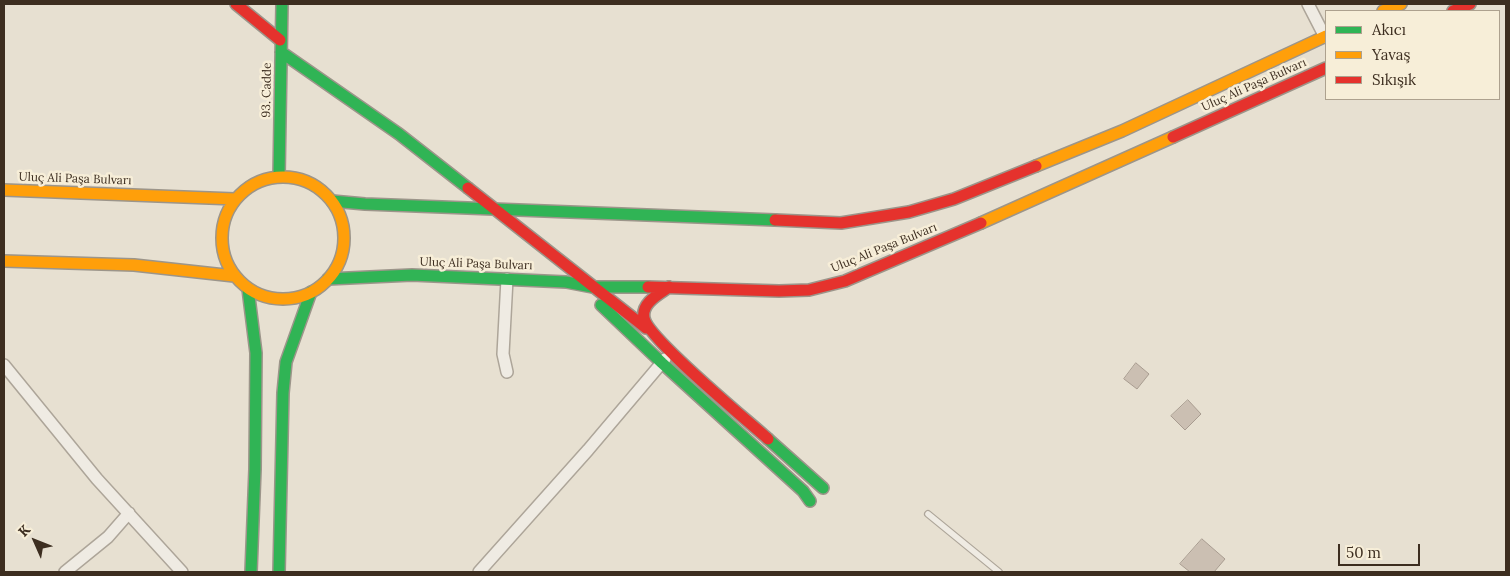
<!DOCTYPE html>
<meta charset="utf-8">
<style>
body{margin:0}
#map{position:relative;width:1510px;height:576px;overflow:hidden;background:#e7e0d1;font-family:Lora,serif}
canvas{display:block}
.frame{position:absolute;inset:0;border:5px solid #3d2e20;pointer-events:none}
.legend{position:absolute;left:1325px;top:10px;width:175px;height:90px;box-sizing:border-box;background:#f7eed8;border:1px solid #ada18e;margin:0;padding:6px 9px;list-style:none;font-size:15px;color:#3d2e20}
.legend li{display:flex;align-items:center;gap:10px;height:25px}
.legend b{width:25px;border:1px solid #ada18e}
.north{position:absolute;left:10px;top:516px;width:50px;height:50px;-webkit-text-stroke:4px #f7eed8;paint-order:stroke;rotate:314deg;font-size:14px;font-weight:700;line-height:20px;text-align:center;color:#3d2e20}
.north::after{content:'';display:block;margin:auto;width:18px;height:22px;background:#3d2e20;clip-path:polygon(50% 0,100% 100%,50% 72%,0 100%)}
.scale{position:absolute;left:1338px;top:544px;width:82px;height:22px;box-sizing:border-box;border:2px solid #3d2e20;border-top:0;padding-left:6px;font-size:15px;line-height:18px;white-space:nowrap;color:#3d2e20;-webkit-text-stroke:4px #f7eed8;paint-order:stroke}
</style>
<div id="map">
<canvas width="1510" height="576"></canvas>
<div class="frame"></div>
<ul class="legend">
<li><b style="height:6px;background:#30b455"></b>Akıcı</li>
<li><b style="height:6px;background:#ff9f0a"></b>Yavaş</li>
<li><b style="height:6px;background:#e5322d"></b>Sıkışık</li>
</ul>
<div class="north">K</div>
<div class="scale">50 m</div>
</div>
<script>
const context = document.querySelector('canvas').getContext('2d');
context.lineJoin = 'round';
function fillPath(path, color) { context.fillStyle = color; context.fill(path, 'evenodd'); }
function stroke(path, color, width, dash) { context.strokeStyle = color; context.lineWidth = width; context.lineCap = dash ? 'butt' : 'round'; context.setLineDash(dash || []); context.stroke(path); }
function label(font, color, halo, rows, align = 'center') {
  context.font = font + ' Lora,serif'; context.lineWidth = 5; context.setLineDash([]); context.textBaseline = 'middle'; context.strokeStyle = halo; context.fillStyle = color; for (const [text, x, y, turn = 0] of rows) {
    context.save(); context.translate(x, y); context.rotate((+turn || 0) * Math.PI / 180); context.textAlign = isNaN(turn) ? turn : align; if (halo) context.strokeText(text, 0, 0); context.fillText(text, 0, 0); context.restore();
  }
}
const building = new Path2D(`
 M1136,363L1149,374L1137,389L1124,379Z
 M1188,400L1201,414L1185,430L1171,416Z
 M1202,539L1225,559L1214,572H1190L1180,564Z`);
fillPath(building, '#cbbfb2');
stroke(building, '#a89c90', 1);
const lane = new Path2D(`
 M928,514L999,572`);
const street = new Path2D(`
 M1308,4L1325,37
 M507,279L503,354L507,372
 M4,365L97,479L182,572
 M65,572L108,537L129,513
 M479,572L588,450L665,359`);
const fast = new Path2D(`
 M281,52L399,134L468,188
 M279,176L282,4
 M332,201L365,204L775,220
 M328,279L412,275L566,282L592,287H648
 M248,289L256,353L255,469L251,572
 M601,305L662,363L803,491L810,501
 M768,439L823,488
 M279,572L283,393L286,362L311,292`);
const slow = new Path2D(`
 M1383,11L1401,4
 M1036,166L1122,131L1326,36
 M222 238a61 61 0 1 1 122 0a61 61 0 1 1-122 0Z
 M4,190L235,199
 M981,223L1173,137
 M4,261L134,265L234,276`);
const jam = new Path2D(`
 M236,4L280,40
 M1453,11L1470,4
 M1173,137L1326,68
 M468,188L646,328
 M775,220L841,223L909,212L954,199L1036,166
 M648,287L779,291L809,290L845,281L981,223
 M669,287C659,294 641,303 644,318C648,339 747,420 768,439`);
stroke(lane, '#ada599', 8);
stroke(street, '#ada599', 14);
stroke(fast, '#9c958a', 14);
stroke(slow, '#9c958a', 14);
stroke(jam, '#9c958a', 14);
stroke(lane, '#efebe3', 5.5);
stroke(street, '#efebe3', 11);
stroke(fast, '#30b455', 11);
stroke(slow, '#ff9f0a', 11);
stroke(jam, '#e5322d', 11);
label('12px', '#3d2e20', '#f7eed8', [
 ["Uluç Ali Paşa Bulvarı",1254,85,-24],
 ["93. Cadde",267,90,-89],
 ["Uluç Ali Paşa Bulvarı",75,179,2],
 ["Uluç Ali Paşa Bulvarı",884,248,-22],
 ["Uluç Ali Paşa Bulvarı",476,264,2]
]);
</script>
